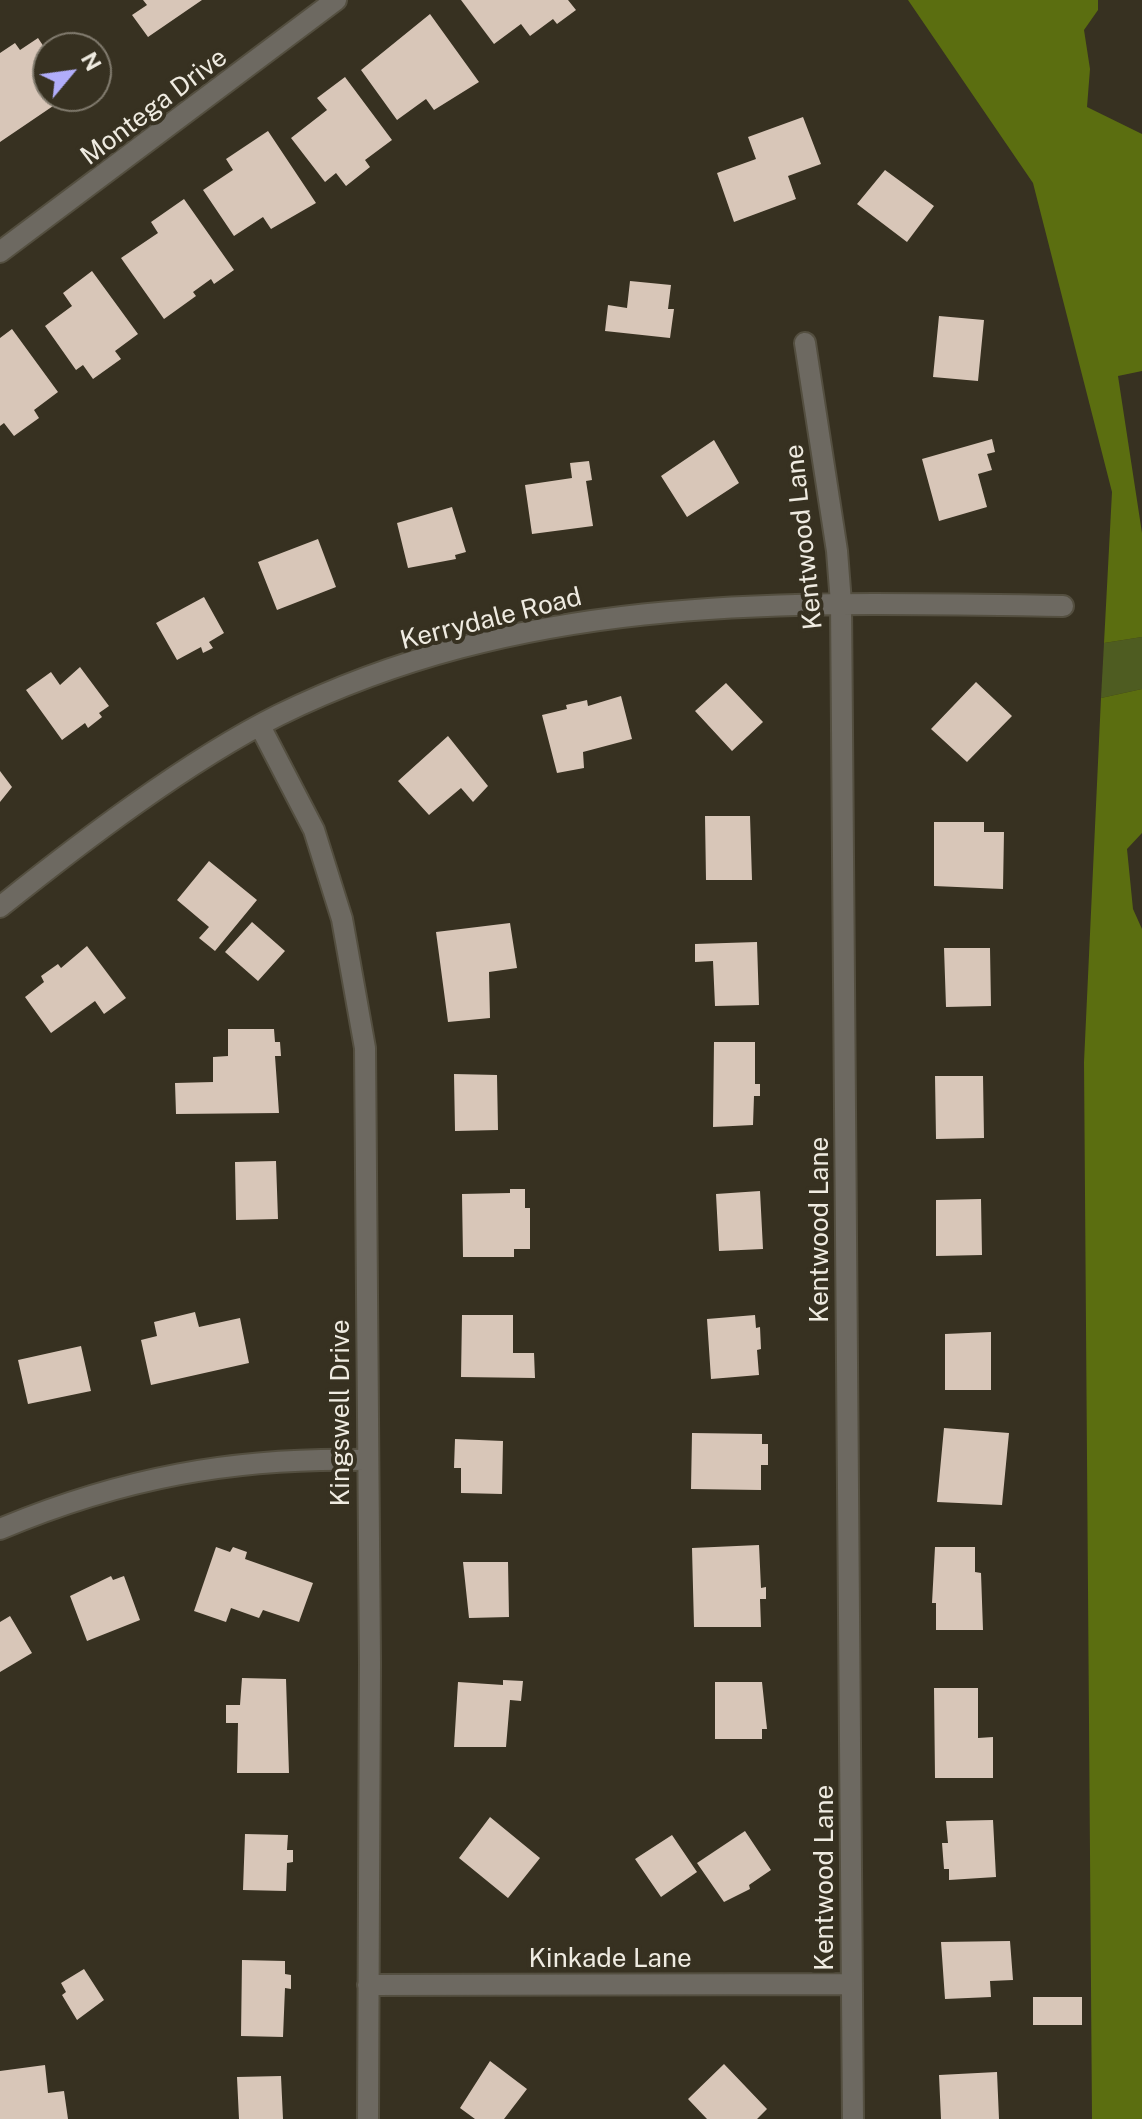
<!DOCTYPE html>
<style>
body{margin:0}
#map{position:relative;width:1142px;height:2119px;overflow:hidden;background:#373121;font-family:"Public Sans",sans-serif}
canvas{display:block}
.north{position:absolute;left:32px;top:32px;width:80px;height:80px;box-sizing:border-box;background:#373121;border:2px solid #817b6e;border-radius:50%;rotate:61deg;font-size:22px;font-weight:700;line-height:32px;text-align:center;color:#efebe1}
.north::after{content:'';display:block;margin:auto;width:28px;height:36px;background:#b1adfa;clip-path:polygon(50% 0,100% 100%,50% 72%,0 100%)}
</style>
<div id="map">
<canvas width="1142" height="2119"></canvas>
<div class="north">N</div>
</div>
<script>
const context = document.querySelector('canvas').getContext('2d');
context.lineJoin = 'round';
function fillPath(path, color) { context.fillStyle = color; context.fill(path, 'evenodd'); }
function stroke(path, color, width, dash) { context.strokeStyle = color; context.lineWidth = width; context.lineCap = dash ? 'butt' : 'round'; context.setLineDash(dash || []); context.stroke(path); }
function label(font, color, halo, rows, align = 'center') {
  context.font = font + ' "Public Sans",sans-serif'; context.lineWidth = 8; context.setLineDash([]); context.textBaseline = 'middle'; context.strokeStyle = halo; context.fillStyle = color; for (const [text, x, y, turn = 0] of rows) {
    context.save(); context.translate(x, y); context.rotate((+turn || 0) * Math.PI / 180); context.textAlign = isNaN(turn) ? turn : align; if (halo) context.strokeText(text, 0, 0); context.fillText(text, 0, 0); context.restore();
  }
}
fillPath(new Path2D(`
 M1142,637V689L1101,698L1104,643Z`), '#4e5c21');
fillPath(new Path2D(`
 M908,0H1098V10L1084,30L1090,69L1087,107L1142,134V371L1118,376L1142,533V637L1104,643L1112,492L1033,183Z
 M1142,689V833L1127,849L1133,909L1142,929V2119H1092L1084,1062L1101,698Z`), '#5b6e10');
fillPath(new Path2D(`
 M143,0H202L148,37L132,15L147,5Z
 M461,0H568L576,10L557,24L553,19L530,36L521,24L494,44Z
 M430,14L479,82L434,110L426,99L397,120L361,70Z
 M38,38L48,53V61L37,69L48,85V96H55L59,102L0,142V53L15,43L20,50Z
 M345,77L392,140L365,160L370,167L346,186L336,173L325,182L291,138L327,110L317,98Z
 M803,117L821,164L788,176L796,199L734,222L717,173L756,159L748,137Z
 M268,131L316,203L271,229L263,217L234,236L203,190L233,170L226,159Z
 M885,170L934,206L907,242L857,204Z
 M184,199L234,270L214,284L211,279L193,292L196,296L164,319L121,258L158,233L151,222Z
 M92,271L138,334L115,351L121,359L93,379L83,365L76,370L45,326L72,306L63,293Z
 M630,281L671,285L668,309H674L670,338L605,331L608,305L627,308Z
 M939,316L984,320L978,381L933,377Z
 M12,329L58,392L34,410L39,418L14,436L4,423L0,426V338Z
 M992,439L995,452L987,454L992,470L978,474L987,507L939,521L922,459Z
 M714,440L739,483L687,517L661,476Z
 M589,461L592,480L586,481L593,526L532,534L525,485L572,478L570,463Z
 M452,507L466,552L455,555L456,559L408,568L397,523Z
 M318,539L336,587L277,610L258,562Z
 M204,597L224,633L209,642L213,648L203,653L201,647L177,660L156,623Z
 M80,667L109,706L99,713L102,717L88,728L85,723L62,740L26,690L51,672L60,685Z
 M976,682L1012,716L967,762L931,729Z
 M726,683L763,722L732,751L695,711Z
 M621,696L632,739L583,752L584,768L557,773L542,715L567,709L566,705L587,700L588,706Z
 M448,736L488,786L473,802L461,788L429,815L398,781Z
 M0,771L12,787L0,802Z
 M705,816H750L752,880H706Z
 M934,822H984V832H1004L1003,889L934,886Z
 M209,861L257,900L215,951L199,938L209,927L177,900Z
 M252,922L285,951L258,981L225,952Z
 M510,923L517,968L489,972L490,1018L448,1022L436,932Z
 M757,942L759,1005L715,1006L713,961L695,962V944Z
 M87,946L126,998L104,1014L95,1001L51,1033L25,997L44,982L41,976L58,964L61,968Z
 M944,948H990L991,1006L946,1007Z
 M228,1029H274L275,1042H280L281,1056H275L279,1113L176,1114L175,1083L213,1082V1057L228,1056Z
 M714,1042H755V1084H760V1096H754L753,1125L713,1127Z
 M454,1074L497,1075L498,1130L455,1131Z
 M935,1076H983L984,1138L936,1139Z
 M276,1161L278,1219L236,1220L235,1162Z
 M510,1189H525V1208H530V1249H514V1257H463L462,1194L510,1193Z
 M760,1191L763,1249L719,1251L716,1194Z
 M981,1199L982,1255L936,1256V1200Z
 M195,1312L199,1327L240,1318L249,1363L151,1385L141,1340L157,1336L154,1322Z
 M462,1315H513V1353H534L535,1378L461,1377Z
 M755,1315L756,1328L760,1327L761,1349L757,1350L759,1375L711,1379L707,1319Z
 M991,1332V1390H945V1334Z
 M81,1346L91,1391L28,1404L18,1360Z
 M944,1428L1009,1433L1002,1505L937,1502Z
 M692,1433L762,1434V1444H768V1465H761V1490L691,1489Z
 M455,1439L503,1441L502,1494L461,1493V1468H454Z
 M759,1545L761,1588L766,1587V1599H760L761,1627H694L692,1548Z
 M216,1547L230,1552L233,1547L247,1552L245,1559L313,1583L299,1622L263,1610L259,1618L231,1608L226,1622L194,1611Z
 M935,1547H975V1572L981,1573L983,1630H936V1603H932Z
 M463,1562H508L509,1617L469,1618Z
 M111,1576L113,1580L124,1576L140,1620L87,1641L70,1596Z
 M10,1616L32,1653L0,1672V1622Z
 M242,1678L286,1679L289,1773H237L238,1723H226V1705H240Z
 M503,1680L523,1681L521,1701L510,1700L506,1747H454L458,1682L503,1685Z
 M715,1682H762L767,1729H762V1739H715Z
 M934,1688H978V1738L993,1737V1778H935Z
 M490,1817L540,1858L508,1898L459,1858Z
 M993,1820L996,1877L949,1880V1869H944L942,1843H948L946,1821Z
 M745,1831L771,1870L749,1885L750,1889L724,1902L697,1863Z
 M245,1834L288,1835L287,1850H293V1862L287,1863L286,1891L243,1890Z
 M672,1835L697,1872L661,1897L635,1859Z
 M1010,1941L1013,1980L990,1981L991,1997L945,1999L941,1942Z
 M242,1960L285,1961V1974L291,1975V1989L285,1988L283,2037L241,2036Z
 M84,1969L104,2000L77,2020L62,1995L66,1992L61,1983Z
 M1033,1997H1082V2025H1033Z
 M490,2061L527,2089L504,2119H475L460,2108Z
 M724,2064L767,2109L757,2119H707L688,2099Z
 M45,2065L48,2093L64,2091L68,2119H0V2071Z
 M997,2072L999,2119H941L939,2075Z
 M281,2076L283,2119H239L237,2077Z`), '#d8c6b8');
const minor = new Path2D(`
 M0,252L336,0
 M805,343L837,551L841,603L853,2119
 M260,726L314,830L342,919L365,1048L370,1663L368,2119
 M0,907C80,843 187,761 279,715C533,591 789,602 1063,606
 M0,1529C122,1478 234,1457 366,1460
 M368,1985L852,1984`);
stroke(minor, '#544f40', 24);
stroke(minor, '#6d6961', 20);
label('26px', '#efebe1', '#373121', [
 ["Montega Drive",154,107,-37],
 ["Kentwood Lane",804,537,-96],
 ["Kerrydale Road",491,619,-14],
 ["Kentwood Lane",820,1230,-90],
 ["Kingswell Drive",341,1413,-90],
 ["Kentwood Lane",825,1878,-90],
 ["Kinkade Lane",610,1959]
]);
</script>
